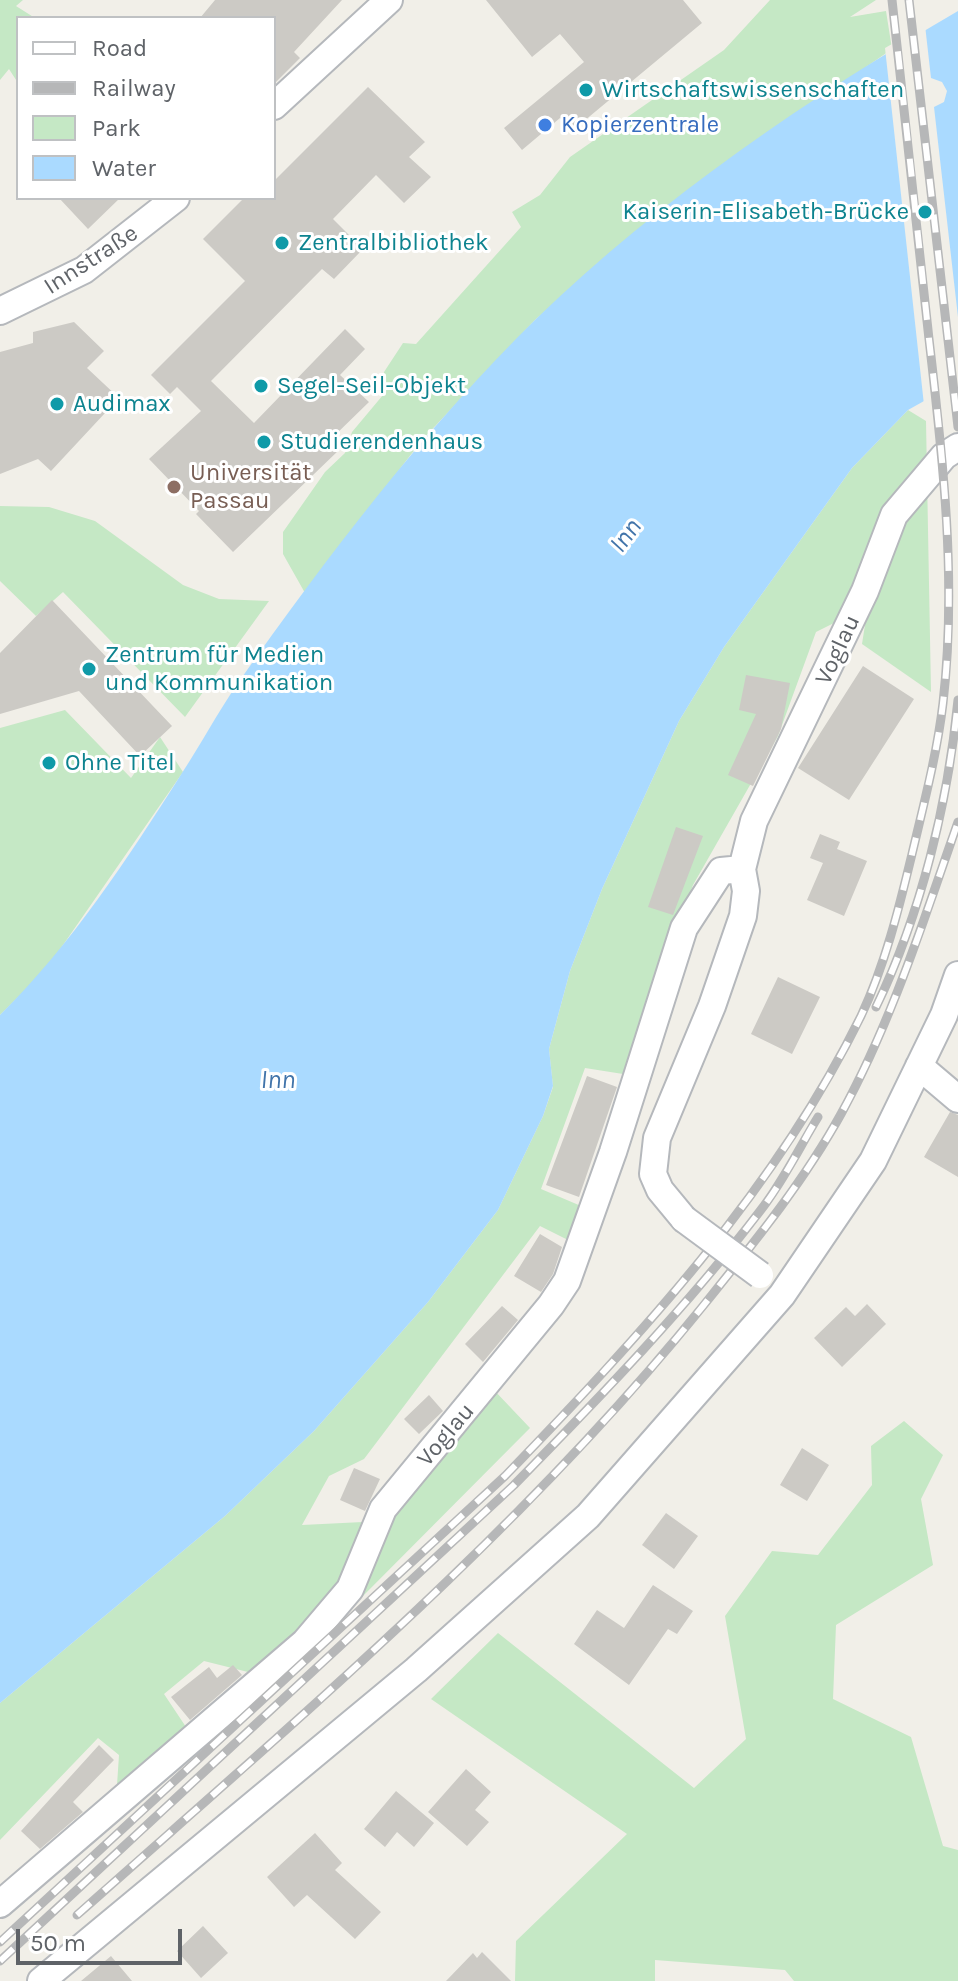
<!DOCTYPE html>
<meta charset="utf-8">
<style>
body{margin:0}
#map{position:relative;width:958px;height:1981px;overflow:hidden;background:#f1efe8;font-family:Karla,sans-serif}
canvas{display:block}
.legend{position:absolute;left:16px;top:16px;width:260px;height:184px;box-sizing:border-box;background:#fff;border:2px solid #bfc1c3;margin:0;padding:10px 14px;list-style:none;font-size:24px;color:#5f6368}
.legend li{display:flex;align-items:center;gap:16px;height:40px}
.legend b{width:40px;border:2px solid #bfc1c3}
.scale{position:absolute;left:16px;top:1929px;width:166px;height:36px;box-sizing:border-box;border:4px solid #5f6368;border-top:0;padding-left:10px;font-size:24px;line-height:28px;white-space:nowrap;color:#5f6368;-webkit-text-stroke:6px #fff;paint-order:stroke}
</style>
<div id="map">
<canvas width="958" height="1981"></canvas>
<ul class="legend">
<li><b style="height:10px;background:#fff"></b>Road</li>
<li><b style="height:10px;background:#b6b7b8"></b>Railway</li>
<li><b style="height:22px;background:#c5e8c5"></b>Park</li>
<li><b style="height:22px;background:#aadaff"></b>Water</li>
</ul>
<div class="scale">50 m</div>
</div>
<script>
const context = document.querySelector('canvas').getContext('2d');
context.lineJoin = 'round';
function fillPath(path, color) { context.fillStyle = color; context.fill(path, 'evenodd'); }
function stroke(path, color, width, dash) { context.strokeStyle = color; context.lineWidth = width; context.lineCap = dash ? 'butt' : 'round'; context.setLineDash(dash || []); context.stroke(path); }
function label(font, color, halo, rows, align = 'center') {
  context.font = font + ' Karla,sans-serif'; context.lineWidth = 6; context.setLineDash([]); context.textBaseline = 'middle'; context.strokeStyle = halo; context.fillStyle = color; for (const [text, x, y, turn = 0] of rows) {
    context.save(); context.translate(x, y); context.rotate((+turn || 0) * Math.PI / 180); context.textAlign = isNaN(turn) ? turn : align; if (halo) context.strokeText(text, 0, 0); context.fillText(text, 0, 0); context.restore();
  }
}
fillPath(new Path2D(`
 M0,0H23L16,6L35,18H18V83L9,69L0,80Z
 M770,0H876L850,17L886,11L892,49L668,205L536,319L422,440L305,593L283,554V532L325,472L345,453L352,432L383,395L384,372L403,343L416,344L521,227L512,212L540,195L570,157L724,50Z
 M908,410L926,421L931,692L862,644L868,606L816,632L778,736L693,885L623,1074L585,1068L541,1189L581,1206L568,1240L540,1226L364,1459L329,1476L302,1525L363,1522L493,1389L530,1428L358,1601L248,1672L204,1661L164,1694L186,1727L117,1785L119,1755L98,1738L0,1840V1703L225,1516L314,1431L428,1302L498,1210L543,1116L553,1087L549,1049L570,971L602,889L679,721L724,647L852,468Z
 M0,506L49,507L95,521L183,585L219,599L269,601L185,717L63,592L36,616L0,581Z
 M65,710L131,778L160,737L183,772L45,971L0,1015V728Z
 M904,1421L943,1455L921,1499L933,1565L836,1625L833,1699L911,1737L943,1846L958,1850V1981H794L785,1970L655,1960V1981H515L516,1941L627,1834L431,1699L498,1633L694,1788L746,1739L725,1616L772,1551L818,1555L872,1485L871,1446Z`), '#c5e8c5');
fillPath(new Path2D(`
 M958,11V382L908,410L852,468L724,647L679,721L602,889L570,971L549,1049L553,1086L543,1116L498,1210L428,1302L314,1431L225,1516L0,1703V1015C72,944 128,858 182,773C201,744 218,712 238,683C328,555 425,428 537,318C660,199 811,96 958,11Z`), '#aadaff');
fillPath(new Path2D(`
 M925,25L931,78L942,82L947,91L944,102L934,107L958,317V387L924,405L885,48Z`), '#f1efe8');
fillPath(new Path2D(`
 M215,0H342L294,52L300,58L274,84V18H200Z
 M486,0H683L702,23L572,131L560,118L522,150L504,128L584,62L560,34L532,57Z
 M368,87L425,142L409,157L431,177L404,203L376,175L333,219L363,249L334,279L322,269L211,381L254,423L345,329L365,349L340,375L369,402L330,440L339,450L233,552L196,514L199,511L149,459L201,411L177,387L170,394L151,375L245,281L203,239L244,198H274V181Z
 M59,198H120L88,229Z
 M74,322L104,351L87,368L119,398L51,471L38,459L0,474V352L33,343V332Z
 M52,600L172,726L140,756L79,691L0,714V653Z
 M863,666L914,699L849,800L798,768Z
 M746,675L790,683L781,729L753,786L728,775L756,714L739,710Z
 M676,827L703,836L673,915L648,907Z
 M820,834L840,842L837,849L867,861L844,916L807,900L823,863L810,858Z
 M778,977L820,997L792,1054L751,1034Z
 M587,1076L617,1087L579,1197L546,1185Z
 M950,1112L958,1115V1177L924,1157Z
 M540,1234L562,1247L553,1274L541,1292L514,1276Z
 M867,1304L886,1324L842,1367L814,1338L846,1307L855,1316Z
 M502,1306L518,1320L483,1362L465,1344Z
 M429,1395L443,1411L419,1434L404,1419Z
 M802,1448L829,1465L807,1501L780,1485Z
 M354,1468L380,1479L365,1511L340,1500Z
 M666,1513L698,1536L674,1569L642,1545Z
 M653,1585L693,1611L677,1634L668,1629L629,1685L574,1644L597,1610L624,1628Z
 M233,1665L242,1675L190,1720L171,1697L209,1667L217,1678Z
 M99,1745L114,1760L73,1802L83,1812L40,1849L21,1831Z
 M466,1769L491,1792L475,1810L489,1822L467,1846L428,1812Z
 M396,1791L434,1823L414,1847L397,1832L385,1847L364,1829Z
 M315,1833L342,1863L335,1870L381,1912L355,1939L307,1895L294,1907L267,1877Z
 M203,1926L228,1953L201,1978L177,1951Z
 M482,1952L511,1981H446L473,1953L477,1958Z
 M111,1956L132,1981H81Z`), '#cccac5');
const minor = new Path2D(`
 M274,106L389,0
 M0,311L84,270L176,198
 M919,1066L958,1099
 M684,1219L660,1190L653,1174L657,1138L712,1006L743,916L746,891L742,869L754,821L865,591L894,515L944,456L958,447
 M0,1904L305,1642L350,1589L383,1509L551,1305L567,1281L613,1152L684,928L721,871L742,869
 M41,1981L416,1670L588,1516L782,1295L873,1161L944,1015L958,975`);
stroke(minor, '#b5b8bc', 30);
stroke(minor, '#fff', 26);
const rail = new Path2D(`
 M909,0L958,427
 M876,1007C921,914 948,803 958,700
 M77,1915C295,1721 519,1534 703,1306C752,1245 803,1183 841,1114C892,1021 923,922 958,822
 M0,1942L505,1476C640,1336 775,1191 861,1016C885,965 899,908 912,854C924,803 937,754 943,703C957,582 943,459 929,339C917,226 905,113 892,0
 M0,1961L514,1485C600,1397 686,1308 760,1211C783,1182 799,1148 818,1117`);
stroke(rail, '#b6b7b8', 9);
stroke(rail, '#fff', 6, [18]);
const minorBridge = new Path2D(`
 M684,1219L760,1275`);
stroke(minorBridge, '#b5b8bc', 30, []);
stroke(minorBridge, '#fff', 26);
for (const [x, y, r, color] of [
 [586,90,8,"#0f9aa8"],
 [545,125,8,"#3f7fe0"],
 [925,212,8,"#0f9aa8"],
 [282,243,8,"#0f9aa8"],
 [261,386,8,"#0f9aa8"],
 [57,404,8,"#0f9aa8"],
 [264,442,8,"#0f9aa8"],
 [174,487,8,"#8d6e63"],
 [89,669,8,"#0f9aa8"],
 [49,763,8,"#0f9aa8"]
]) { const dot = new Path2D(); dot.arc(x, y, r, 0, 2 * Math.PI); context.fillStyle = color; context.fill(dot); stroke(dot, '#fff', 3); }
label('24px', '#0d838f', '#fff', [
 ["Wirtschaftswissenschaften",602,90],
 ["Kaiserin-Elisabeth-Brücke",909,212,"right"],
 ["Zentralbibliothek",298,243],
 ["Segel-Seil-Objekt",277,386],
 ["Audimax",73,404],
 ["Studierendenhaus",280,442],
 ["Zentrum für Medien",105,655],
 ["und Kommunikation",105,683],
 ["Ohne Titel",65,763]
], 'left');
label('24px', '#366cbe', '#fff', [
 ["Kopierzentrale",561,125]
], 'left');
label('24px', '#5f6368', '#fff', [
 ["Innstraße",91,260,-33],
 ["Voglau",838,650,-65],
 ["Voglau",446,1435,-50]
]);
label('24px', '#785e54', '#fff', [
 ["Universität",190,473],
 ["Passau",190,501]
], 'left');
label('italic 26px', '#4174aa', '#fff', [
 ["Inn",626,536,-53],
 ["Inn",278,1081]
]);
</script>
